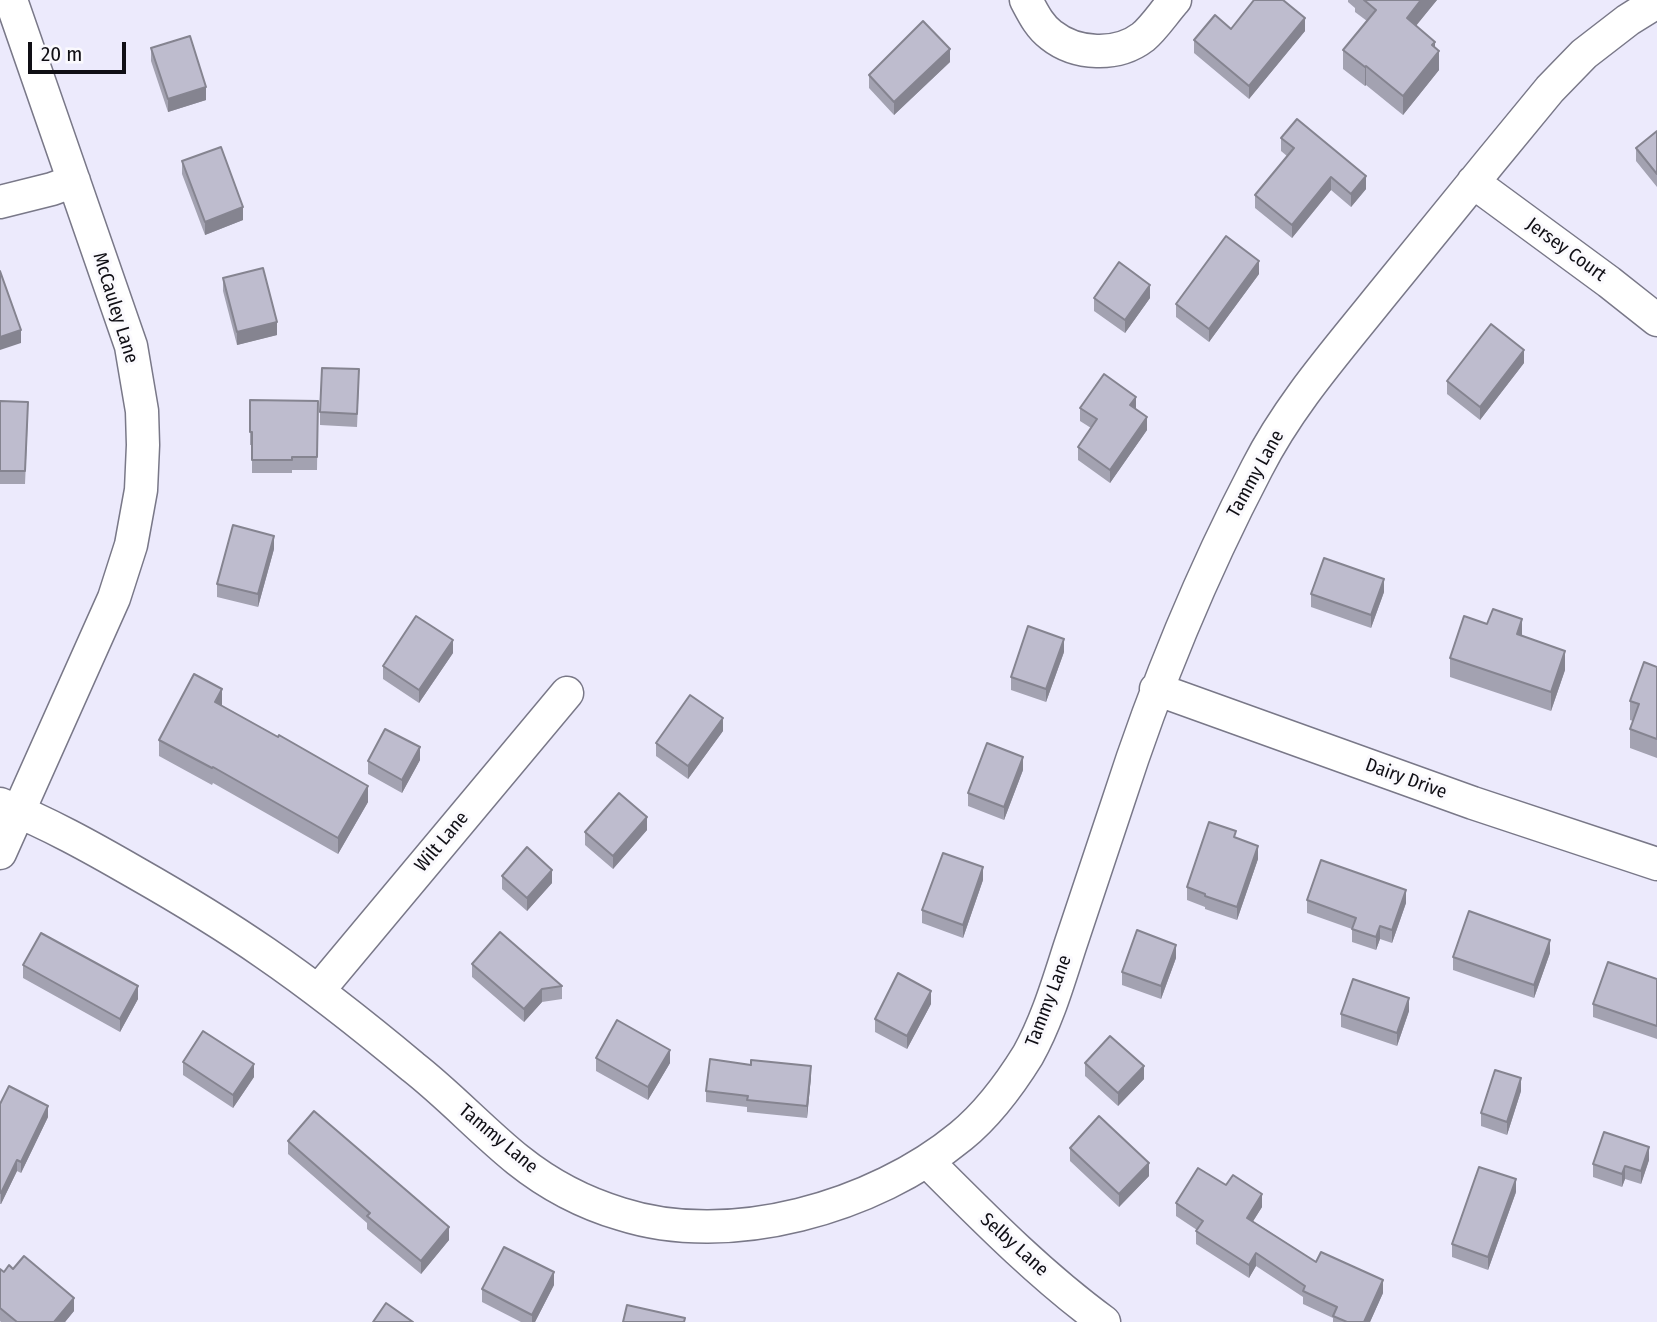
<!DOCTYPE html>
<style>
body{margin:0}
#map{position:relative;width:1657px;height:1322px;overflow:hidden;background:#eceafc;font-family:"Fira Sans Condensed",sans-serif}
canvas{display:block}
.scale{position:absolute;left:28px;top:42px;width:98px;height:32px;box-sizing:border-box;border:4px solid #100f15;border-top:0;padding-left:9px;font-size:21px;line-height:24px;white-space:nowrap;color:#100f15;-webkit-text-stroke:5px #faf9fd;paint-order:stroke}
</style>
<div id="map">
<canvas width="1657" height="1322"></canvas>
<div class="scale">20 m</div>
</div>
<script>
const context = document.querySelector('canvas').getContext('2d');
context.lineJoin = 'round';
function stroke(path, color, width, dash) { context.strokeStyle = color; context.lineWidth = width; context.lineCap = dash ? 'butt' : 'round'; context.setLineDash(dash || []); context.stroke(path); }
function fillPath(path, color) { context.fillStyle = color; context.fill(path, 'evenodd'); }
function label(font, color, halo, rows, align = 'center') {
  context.font = font + ' "Fira Sans Condensed",sans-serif'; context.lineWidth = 6; context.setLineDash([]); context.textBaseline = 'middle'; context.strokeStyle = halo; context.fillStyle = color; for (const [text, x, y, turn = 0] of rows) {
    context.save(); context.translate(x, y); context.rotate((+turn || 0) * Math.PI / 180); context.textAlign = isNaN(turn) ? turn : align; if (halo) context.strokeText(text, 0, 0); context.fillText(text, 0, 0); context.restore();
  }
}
const street = new Path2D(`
 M1026,0C1033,13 1039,26 1051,35C1076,55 1117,57 1143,37C1154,28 1165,11 1175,0
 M1473,182L1609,282L1657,320
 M0,202L52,189L74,181
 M1156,689L1473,803L1657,864
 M0,804C48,823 91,847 136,873C180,898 223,924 265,953C316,988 365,1027 413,1067C450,1096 482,1131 518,1160C548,1184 584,1203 621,1214C730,1249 875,1207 961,1136C988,1114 1010,1084 1028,1055C1047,1021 1058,983 1070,946C1086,898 1102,850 1118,802C1155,687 1201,575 1257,468C1289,405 1336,352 1380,297C1436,228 1493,158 1550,89L1584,54L1628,20L1657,2
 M0,853L114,598L131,545L141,490L143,445L142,411L131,346L11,0
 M318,991L567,693
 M928,1162C984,1218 1040,1275 1104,1322`);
stroke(street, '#797888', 35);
stroke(street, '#fff', 32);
fillPath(new Path2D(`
 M1348,0H1437L1416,25L1435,48L1439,70L1403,115L1366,85L1365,86L1343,69V50L1367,21L1355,12V8L1348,2Z
 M1231,29L1305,31L1249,99L1194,53V40Z
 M151,48L206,100L168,112L151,61Z
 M950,62L894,115L869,88V75Z
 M1657,131V187L1636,161V148Z
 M1281,138L1366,189L1351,207L1331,190L1292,238L1255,208V195L1287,156L1281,151Z
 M182,161L243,220L205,235L182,174Z
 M1259,274L1209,342L1176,317V304Z
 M223,278L277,335L237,345L223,291Z
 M1094,298H1150L1125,333L1094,311Z
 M1524,363L1480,420L1447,394V381Z
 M359,382L357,427L320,425V412Z
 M250,400L318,401L317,470H292V473H252V445H250Z
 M0,401L28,415L25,484H0Z
 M1080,408L1136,409L1147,430L1110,483L1078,460V447L1091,428L1080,421Z
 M274,549L258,607L217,597V584Z
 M1384,592L1371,628L1311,607V594Z
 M1522,636L1565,670L1551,711L1450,677V658Z
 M1064,652L1046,702L1011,690V677Z
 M453,653L419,703L383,679V666Z
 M1657,667V758L1630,748V729L1633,721L1630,720V701Z
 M222,706L368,802L338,854L213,783L212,785L159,756V740Z
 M723,731L688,779L656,756V743Z
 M420,760L402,793L368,774V761Z
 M1023,770L1004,820L968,806V793Z
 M647,830L613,869L585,845V832Z
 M1236,838L1258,859L1237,920L1205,909V907L1187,900V887Z
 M502,876L552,883L527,911L502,889Z
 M983,880L963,938L922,923V910Z
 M1307,900L1406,903L1392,943L1380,939L1376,950L1352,942V929L1307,913Z
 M1550,953L1534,998L1453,970V957Z
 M1176,958L1161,999L1122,985V972Z
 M472,964L562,986V999L542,1002L524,1022L472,977Z
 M23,965L138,999L120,1032L23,978Z
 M1657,979V1039L1593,1017V1004Z
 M931,1004L907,1049L875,1032V1019Z
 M1409,1011L1397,1046L1341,1027V1014Z
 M596,1058L670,1063L648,1100L596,1071Z
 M183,1062L254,1077L233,1108L183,1075Z
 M1085,1063L1144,1079L1118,1106L1085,1076Z
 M751,1065L811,1077L807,1118L747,1112V1107L706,1102V1091Z
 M1521,1091L1507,1135L1481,1126V1113Z
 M0,1104L48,1117L21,1173L17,1171L1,1204H0Z
 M288,1141L449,1240L421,1274L367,1229V1223L288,1154Z
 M1070,1148L1149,1176L1119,1207L1070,1161Z
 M1649,1160L1641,1184L1625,1179L1622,1187L1593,1177V1164Z
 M1226,1185L1262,1207L1253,1221L1316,1262L1383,1293L1370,1322H1333V1318L1303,1304V1297L1256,1266L1249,1278L1196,1244V1231L1197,1230L1176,1216V1203Z
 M1516,1192L1488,1270L1452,1257V1244Z
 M0,1269L4,1272L74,1311L65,1322H1L0,1321Z
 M554,1285L535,1322H521L482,1302V1289Z`), '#a3a2b1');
fillPath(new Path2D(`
 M1421,0H1437L1407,37V18Z
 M1305,18V31L1249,99V86Z
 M1435,42V56L1439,51V70L1403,115V96Z
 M950,49V62L894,115V102Z
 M1366,66V85L1365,86V67Z
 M206,87V100L168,112V99Z
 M1366,176V189L1351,207V194Z
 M1331,177V190L1292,238V225Z
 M243,207V220L205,235V222Z
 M1259,261V274L1209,342V329Z
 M1150,285V298L1125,333V320Z
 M277,322V335L237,345V332Z
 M21,330V343L0,350V337Z
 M1524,350V363L1480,420V407Z
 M1136,397V410L1130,405Z
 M1147,417V430L1110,483V470Z
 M274,536V549L258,607V594Z
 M1384,579V592L1371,628V615Z
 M1522,619V638L1517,634Z
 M1064,639V652L1046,702V689Z
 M453,640V653L419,703V690Z
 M1565,651V670L1551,711V692Z
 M222,689V706L215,702Z
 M723,718V731L688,779V766Z
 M420,747V760L402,793V780Z
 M1023,757V770L1004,820V807Z
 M368,786V802L338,854V838Z
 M647,817V830L613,869V856Z
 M1258,846V859L1237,920V907Z
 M983,867V880L963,938V925Z
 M552,870V883L527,911V898Z
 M1406,890V903L1392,943V930Z
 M1380,926V939L1376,950V937Z
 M1550,940V953L1534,998V985Z
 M1176,945V958L1161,999V986Z
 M138,986V999L120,1032V1019Z
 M542,989V1002L524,1022V1009Z
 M931,991V1004L907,1049V1036Z
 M1409,998V1011L1397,1046V1033Z
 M670,1050V1063L648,1100V1087Z
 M254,1064V1077L233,1108V1095Z
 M811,1066V1077L807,1118V1106Z
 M1144,1066V1079L1118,1106V1093Z
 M1521,1078V1091L1507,1135V1122Z
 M48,1106V1117L21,1173V1162Z
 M1649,1147V1160L1641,1184V1171Z
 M17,1160V1171L1,1204V1193Z
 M1149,1163V1176L1119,1207V1194Z
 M1625,1166V1179L1622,1187V1174Z
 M1516,1179V1192L1488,1270V1257Z
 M1262,1194V1207L1247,1231V1218Z
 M449,1227V1240L421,1274V1261Z
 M1256,1253V1266L1249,1278V1265Z
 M554,1272V1285L535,1322H532V1315Z
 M1383,1280V1293L1370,1322H1364Z
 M74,1298V1311L65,1322H54Z`), '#858490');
const building = new Path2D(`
 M1254,0H1283L1305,18L1249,86L1194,40L1215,15L1231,29Z
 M1364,0H1421L1407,18L1435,42L1432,45L1439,51L1403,96L1366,66L1365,67L1343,50L1376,10Z
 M923,21L950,49L894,102L869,75Z
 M190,36L206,87L168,99L151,48Z
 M1297,119L1366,176L1351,194L1331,177L1292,225L1255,195L1294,148L1281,138Z
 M1657,131V174L1636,148Z
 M221,147L243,207L205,222L182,161Z
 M1226,236L1259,261L1209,329L1176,304Z
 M1119,262L1150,285L1125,320L1094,298Z
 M263,268L277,322L237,332L223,278Z
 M0,271L21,330L0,337Z
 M1491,324L1524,350L1480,407L1447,381Z
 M322,368L359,369L357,414L320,412Z
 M1104,374L1136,397L1130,405L1147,417L1110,470L1078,447L1097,419L1080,408Z
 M250,400L318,401L317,457H292V460H252V432H250Z
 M0,401L28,402L25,471H0Z
 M233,525L274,536L258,594L217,584Z
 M1324,558L1384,579L1371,615L1311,594Z
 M1493,609L1522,619L1517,634L1565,651L1551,692L1450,658L1464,616L1487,624Z
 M416,616L453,640L419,690L383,666Z
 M1028,626L1064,639L1046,689L1011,677Z
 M1644,662L1657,667V739L1630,729L1639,704L1630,701Z
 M194,674L222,689L215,702L278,737L279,735L368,786L338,838L213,767L212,768L159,740Z
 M690,695L723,718L688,766L656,743Z
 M385,729L420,747L402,780L368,761Z
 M987,743L1023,757L1004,807L968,793Z
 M619,793L647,817L613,856L585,832Z
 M1209,822L1236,831L1234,837L1258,846L1237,907L1205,896V894L1187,887Z
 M527,847L552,870L527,898L502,876Z
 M943,853L983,867L963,925L922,910Z
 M1321,860L1406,890L1392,930L1380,926L1376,937L1352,929L1356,918L1307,900Z
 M1469,911L1550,940L1534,985L1453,957Z
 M1137,930L1176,945L1161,986L1122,972Z
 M500,932L562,986L542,989L524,1009L472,964Z
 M41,933L138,986L120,1019L23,965Z
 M1608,962L1657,979V1026L1593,1004Z
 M898,973L931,991L907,1036L875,1019Z
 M1353,979L1409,998L1397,1033L1341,1014Z
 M617,1020L670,1050L648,1087L596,1058Z
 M203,1031L254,1064L233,1095L183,1062Z
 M1110,1036L1144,1066L1118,1093L1085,1063Z
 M710,1059L751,1065V1060L811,1066L807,1106L747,1100L748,1096L706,1091Z
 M1495,1070L1521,1078L1507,1122L1481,1113Z
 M9,1086L48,1106L21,1162L17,1160L1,1193L0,1192V1104Z
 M314,1111L449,1227L421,1261L367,1216L370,1213L288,1141Z
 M1099,1116L1149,1163L1119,1194L1070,1148Z
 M1604,1132L1649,1147L1641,1171L1625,1166L1622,1174L1593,1164Z
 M1479,1167L1516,1179L1488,1257L1452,1244Z
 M1198,1168L1226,1185L1233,1175L1262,1194L1247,1218L1316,1262L1321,1252L1383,1280L1364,1322H1347L1333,1316L1337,1307L1303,1291L1305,1286L1256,1253L1249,1265L1196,1231L1203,1221L1176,1203Z
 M504,1247L554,1272L532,1315L482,1289Z
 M24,1256L74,1298L54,1322H17L0,1308V1269L4,1272L9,1265L13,1269Z
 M386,1303L413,1322H373Z
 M627,1305L685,1318L684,1322H623Z`);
fillPath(building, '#bebcce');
stroke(building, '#858490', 2);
label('19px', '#100f15', '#faf9fd', [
 ["Jersey Court",1566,250,36],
 ["McCauley Lane",115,308,73],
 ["Tammy Lane",1256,474,-61],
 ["Dairy Drive",1406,779,20],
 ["Wilt Lane",442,842,-50],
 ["Tammy Lane",1049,1001,-69],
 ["Tammy Lane",498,1139,40],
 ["Selby Lane",1014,1245,42]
]);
</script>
